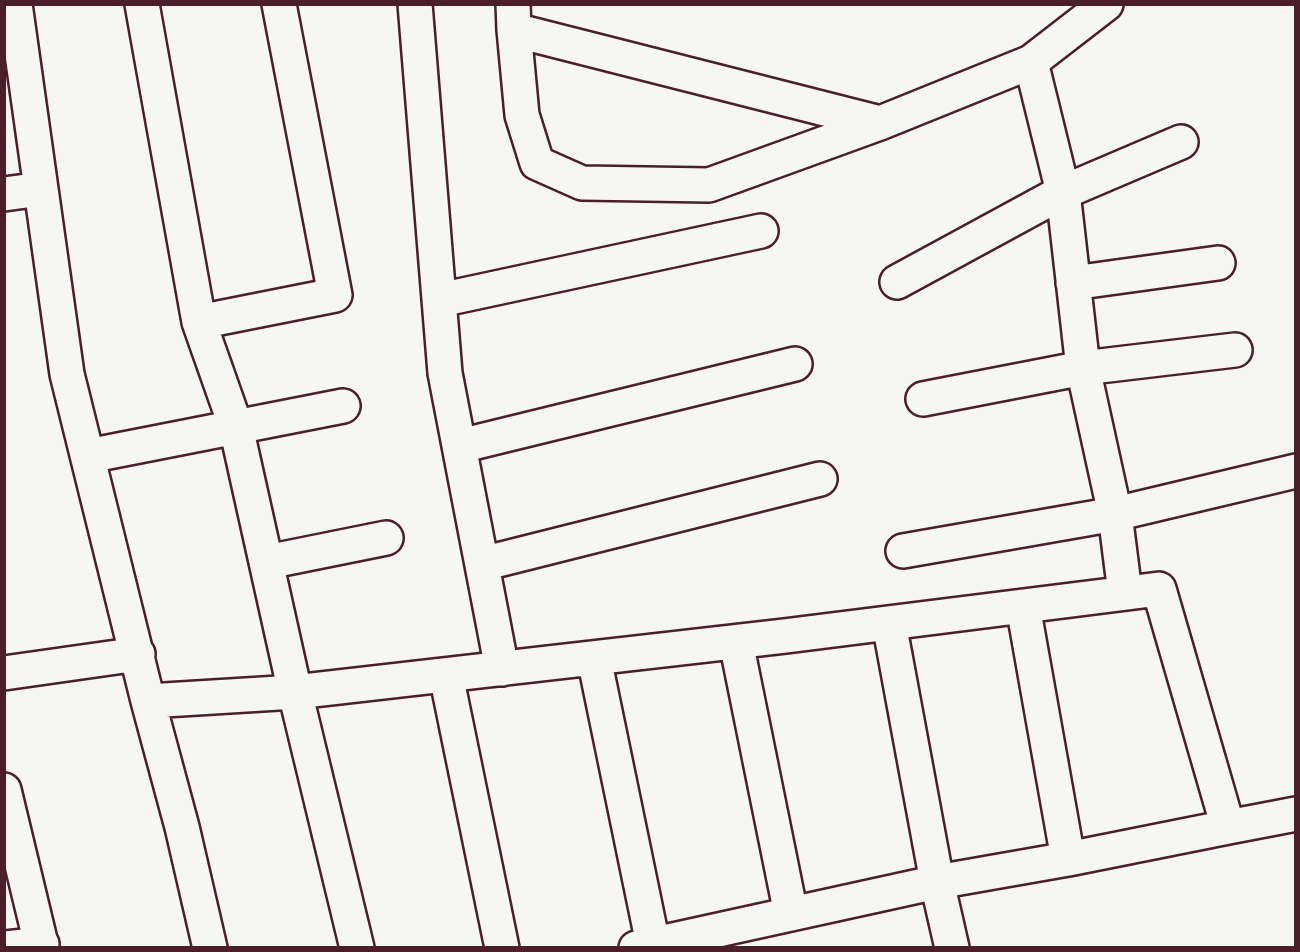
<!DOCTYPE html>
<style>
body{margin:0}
#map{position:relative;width:1300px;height:952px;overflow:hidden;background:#f6f6f2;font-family:"Patrick Hand",sans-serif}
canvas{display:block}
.frame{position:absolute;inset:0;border:6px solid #4a1f2b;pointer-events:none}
</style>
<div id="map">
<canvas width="1300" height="952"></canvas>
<div class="frame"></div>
</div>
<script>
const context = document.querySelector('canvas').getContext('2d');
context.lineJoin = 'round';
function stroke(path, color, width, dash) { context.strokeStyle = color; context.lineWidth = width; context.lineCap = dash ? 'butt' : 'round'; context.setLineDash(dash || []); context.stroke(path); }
const minor = new Path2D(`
 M15,4L67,374L148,701L182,827L210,948
 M142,4L199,322L335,295L279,4
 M415,4L445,373L502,669
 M513,4L514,30L522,115L537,163L582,183L709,185L880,123L1031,62L1106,4
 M514,30L880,123
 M1031,62L1063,192L1083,368L1115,514L1125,593
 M4,194L41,189
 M897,282L1059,194L1181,142
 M1073,283L1218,263
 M440,300L761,231
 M923,399L1083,368L1235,350
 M460,446L795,364
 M88,456L343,406
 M903,551L1115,514L1296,471
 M267,562L386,538
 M482,564L820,479
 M1023,606L1068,859
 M889,623L937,882L952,948
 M736,642L791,914
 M594,658L653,944
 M4,673L138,654
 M446,675L502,948
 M148,701L295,692L236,427L199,322
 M4,790L42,948
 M1228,827L1296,814
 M6,948L42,944
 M357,948L295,692L785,636L1159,589L1228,827L1068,859L937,882L636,948`);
stroke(minor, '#4a1f2b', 38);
stroke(minor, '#f6f6f2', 33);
</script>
